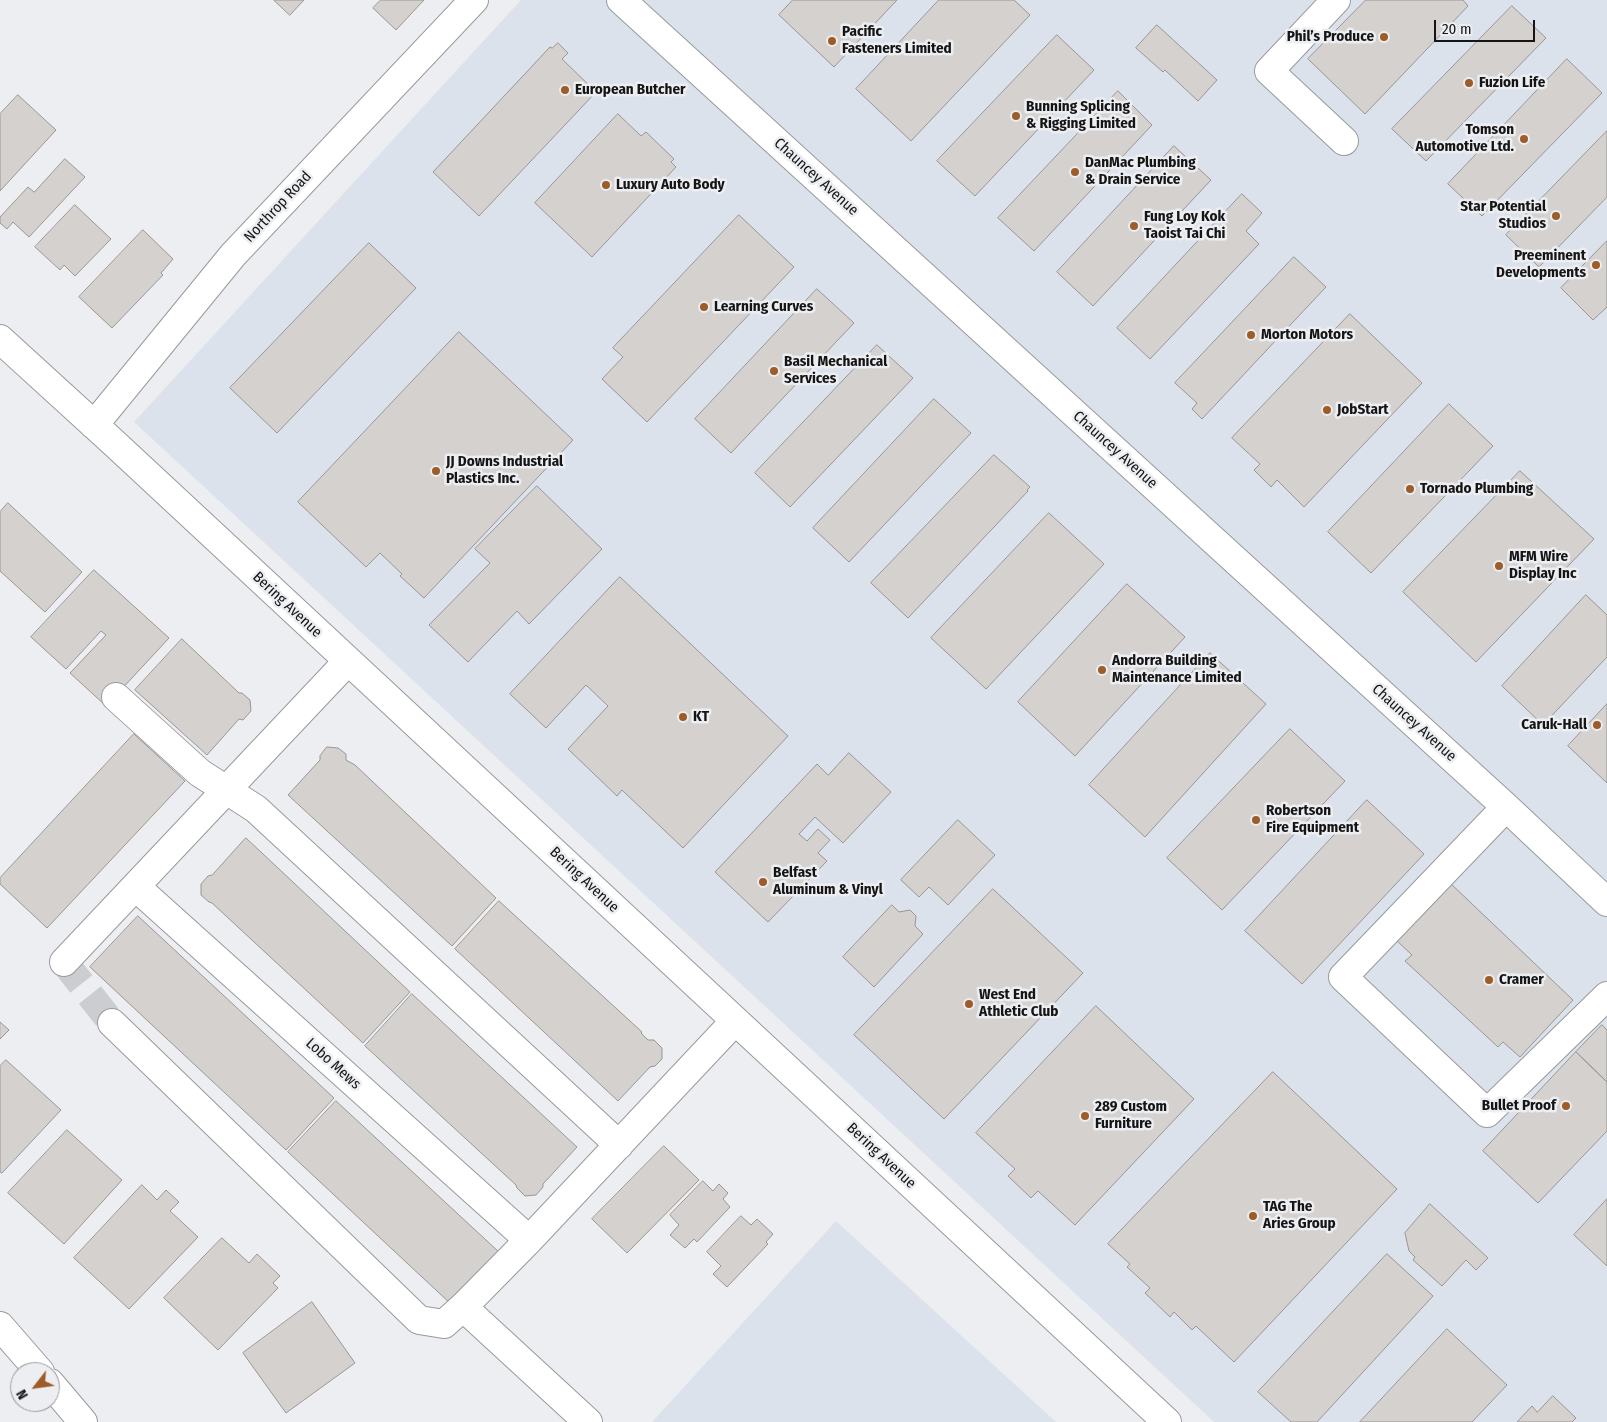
<!DOCTYPE html>
<meta charset="utf-8">
<style>
body{margin:0}
#map{position:relative;width:1607px;height:1422px;overflow:hidden;background:#eceef2;font-family:"Fira Sans Condensed",sans-serif}
canvas{display:block}
.north{position:absolute;left:10px;top:1362px;width:50px;height:50px;box-sizing:border-box;background:#eceef2;border:1px solid #96979a;border-radius:50%;rotate:240deg;font-size:14px;font-weight:700;line-height:20px;text-align:center;color:#151516}
.north::after{content:'';display:block;margin:auto;width:18px;height:22px;background:#9d5c28;clip-path:polygon(50% 0,100% 100%,50% 72%,0 100%)}
.scale{position:absolute;left:1434px;top:20px;width:101px;height:22px;box-sizing:border-box;border:2px solid #151516;border-top:0;padding-left:6px;font-size:15px;line-height:18px;white-space:nowrap;color:#151516;-webkit-text-stroke:4px #eceef2;paint-order:stroke}
</style>
<div id="map">
<canvas width="1607" height="1422"></canvas>
<div class="north">N</div>
<div class="scale">20 m</div>
</div>
<script>
const context = document.querySelector('canvas').getContext('2d');
context.lineJoin = 'round';
function fillPath(path, color) { context.fillStyle = color; context.fill(path, 'evenodd'); }
function stroke(path, color, width, dash) { context.strokeStyle = color; context.lineWidth = width; context.lineCap = dash ? 'butt' : 'round'; context.setLineDash(dash || []); context.stroke(path); }
function label(font, color, halo, rows, align = 'center') {
  context.font = font + ' "Fira Sans Condensed",sans-serif'; context.lineWidth = 5; context.setLineDash([]); context.textBaseline = 'middle'; context.strokeStyle = halo; context.fillStyle = color; for (const [text, x, y, turn = 0] of rows) {
    context.save(); context.translate(x, y); context.rotate((+turn || 0) * Math.PI / 180); context.textAlign = isNaN(turn) ? turn : align; if (halo) context.strokeText(text, 0, 0); context.fillText(text, 0, 0); context.restore();
  }
}
fillPath(new Path2D(`
 M521,0H1607V1422H1214L134,422Z
 M836,1221L1056,1422H652Z`), '#dce2ec');
const building = new Path2D(`
 M274,0H304L290,15Z
 M381,0H424L396,30L373,8Z
 M793,0H897L834,67L779,15Z
 M939,0H1014L1030,15L911,141L856,89Z
 M1366,0H1463L1468,6L1365,114L1308,59Z
 M1512,6L1546,38L1426,161L1392,129Z
 M1157,25L1217,80L1198,101L1165,70L1163,72L1136,48Z
 M1057,35L1094,70L975,196L937,161Z
 M558,43L568,53L562,59L596,92L479,216L433,172L550,47L552,48Z
 M1567,59L1602,93L1482,216L1448,184Z
 M1118,91L1152,125L1034,251L998,218Z
 M18,95L56,130L0,191V114Z
 M618,114L641,136L646,132L674,159L671,162L676,167L592,257L535,203Z
 M1607,131V197L1539,267L1506,235Z
 M1174,146L1211,180L1093,306L1057,272Z
 M65,159L85,177L29,237L13,222L7,229L0,223V217L28,187L34,192Z
 M1242,194L1262,213L1246,231L1259,244L1150,359L1117,328Z
 M75,205L111,239L75,276L64,265L60,270L35,247Z
 M739,215L794,267L647,422L602,379L623,357L613,348Z
 M143,230L173,259L161,273L163,275L112,328L79,297Z
 M1607,241V307L1593,320L1561,288Z
 M369,243L416,288L277,433L230,388Z
 M1294,257L1326,287L1202,419L1192,409L1197,403L1175,383Z
 M817,289L854,323L731,453L695,419Z
 M1350,314L1422,383L1304,507L1277,480L1271,487L1254,470L1260,464L1232,438Z
 M459,332L573,440L424,598L400,576L402,574L380,553L366,567L298,502Z
 M877,345L913,378L790,507L755,473Z
 M934,399L971,433L849,562L813,528Z
 M1449,404L1493,446L1371,573L1328,532Z
 M994,455L1030,487L1027,490L1028,491L908,618L871,583Z
 M1520,471L1594,539L1476,662L1403,592Z
 M537,486L602,549L529,624L517,611L468,662L429,625L490,563L475,549Z
 M8,503L82,572L45,612L0,571V512Z
 M1049,513L1104,564L986,689L931,638Z
 M94,570L169,638L106,706L70,673L106,635L101,631L66,669L31,637Z
 M620,577L788,736L683,848L622,790L617,796L568,749L608,706L586,685L546,728L510,694Z
 M1127,584L1185,637L1075,756L1018,702Z
 M1586,595L1607,615V657L1543,725L1502,686Z
 M182,639L239,693H242L250,700L251,711L243,720L239,719L207,755L135,690Z
 M1210,653L1266,704L1145,837L1089,785Z
 M1607,704V783L1568,746Z
 M1290,729L1345,781L1222,910L1167,858Z
 M134,734L185,781L47,928L0,884V878Z
 M327,747L338,748L346,754V760L355,765L496,898L452,946L288,795L320,760V756Z
 M849,753L891,792L843,843L815,817L799,834L807,841L818,829L830,840L818,853L827,861L768,922L715,872L817,764L828,775Z
 M1367,800L1424,854L1302,984L1245,931Z
 M958,820L995,855L948,905L929,887L919,897L901,880Z
 M246,838L410,992L363,1043L212,903L209,902L201,895V884L208,876L212,875Z
 M1449,882L1573,1000L1520,1057L1503,1042L1498,1047L1405,961L1412,955L1395,939Z
 M993,889L1083,973L944,1119L854,1035Z
 M499,901L642,1032L641,1033L648,1040H654L662,1048V1059L655,1066L650,1067L618,1101L455,949Z
 M892,905L899,912L910,910L916,916L915,926L923,934L874,987L843,957Z
 M138,916L334,1098L286,1150L90,967Z
 M412,994L577,1147L543,1184V1187L536,1195L525,1196L517,1188L516,1185L365,1046Z
 M1096,1006L1194,1099L1075,1225L1038,1191L1031,1198L1008,1176L1015,1169L976,1133Z
 M0,1022L9,1030L0,1039Z
 M1602,1025L1607,1030V1082L1576,1052Z
 M1576,1052L1607,1082V1131L1538,1203L1483,1151Z
 M6,1060L61,1110L2,1173L0,1172V1066Z
 M1273,1072L1397,1189L1234,1362L1196,1326L1192,1330L1174,1312L1170,1317L1145,1293L1150,1288L1127,1267L1130,1264L1108,1244Z
 M336,1101L500,1253L452,1305L288,1152Z
 M67,1130L122,1180L64,1244L8,1193Z
 M664,1146L699,1180L627,1253L592,1219Z
 M703,1181L713,1191L719,1184L728,1193L723,1199L730,1207L697,1242L694,1239L685,1248L670,1235L679,1225L670,1215Z
 M142,1185L157,1200L166,1190L179,1202L170,1211L198,1237L129,1309L74,1258Z
 M1607,1199V1266L1574,1235Z
 M1430,1204L1488,1258L1476,1270L1466,1260L1442,1286L1413,1260L1415,1257L1409,1251L1405,1233Z
 M741,1216L751,1225L757,1219L773,1234L766,1242L768,1244L727,1287L713,1274L721,1266L707,1252Z
 M222,1238L249,1263L257,1254L280,1276L273,1283L278,1288L218,1350L164,1298Z
 M1387,1254L1433,1296L1317,1422H1291L1258,1392Z
 M312,1302L355,1363L286,1413L243,1353Z
 M1447,1329L1507,1385L1472,1422H1360Z
 M1553,1396L1576,1418L1572,1422H1517L1532,1406L1537,1412Z`);
fillPath(building, '#d4d1ce');
stroke(building, '#999694', 1);
stroke(new Path2D(`
 M64,962L112,1023`), '#cccdd1', 28, [28, 14]);
const minor = new Path2D(`
 M621,0L1506,807L1607,902
 M1336,0L1269,71L1344,141
 M0,339L114,443L1167,1422
 M94,425L233,255L474,0
 M116,697L200,773L256,809L619,1145
 M1506,807L1343,977L1487,1113L1607,996
 M136,887L529,1240
 M64,962L348,661
 M112,1023L419,1320L444,1324L463,1307L529,1240L735,1021
 M463,1307L588,1422
 M0,1326L40,1372
 M50,1383L83,1422`);
stroke(minor, '#989a9d', 30);
stroke(minor, '#fff', 28);
for (const [x, y, r, color] of [
 [1384,37,5,"#9d5c28"],
 [832,41,5,"#9d5c28"],
 [1469,83,5,"#9d5c28"],
 [565,90,5,"#9d5c28"],
 [1016,116,5,"#9d5c28"],
 [1524,139,5,"#9d5c28"],
 [1075,172,5,"#9d5c28"],
 [606,185,5,"#9d5c28"],
 [1556,216,5,"#9d5c28"],
 [1134,226,5,"#9d5c28"],
 [1596,265,5,"#9d5c28"],
 [704,307,5,"#9d5c28"],
 [1251,335,5,"#9d5c28"],
 [774,371,5,"#9d5c28"],
 [1327,410,5,"#9d5c28"],
 [436,471,5,"#9d5c28"],
 [1410,489,5,"#9d5c28"],
 [1499,566,5,"#9d5c28"],
 [1102,670,5,"#9d5c28"],
 [683,717,5,"#9d5c28"],
 [1597,725,5,"#9d5c28"],
 [1256,820,5,"#9d5c28"],
 [763,882,5,"#9d5c28"],
 [1489,980,5,"#9d5c28"],
 [969,1004,5,"#9d5c28"],
 [1566,1106,5,"#9d5c28"],
 [1085,1116,5,"#9d5c28"],
 [1253,1216,5,"#9d5c28"]
]) { const dot = new Path2D(); dot.arc(x, y, r, 0, 2 * Math.PI); context.fillStyle = color; context.fill(dot); stroke(dot, '#eceef2', 2); }
label('bold 15px', '#151516', '#eceef2', [
 ["Pacific",842,32],
 ["Fasteners Limited",842,49],
 ["Phil’s Produce",1374,37,"right"],
 ["Fuzion Life",1479,83],
 ["European Butcher",575,90],
 ["Bunning Splicing",1026,107],
 ["& Rigging Limited",1026,124],
 ["Tomson",1514,130,"right"],
 ["Automotive Ltd.",1514,147,"right"],
 ["DanMac Plumbing",1085,163],
 ["& Drain Service",1085,180],
 ["Luxury Auto Body",616,185],
 ["Star Potential",1546,207,"right"],
 ["Studios",1546,224,"right"],
 ["Fung Loy Kok",1144,217],
 ["Taoist Tai Chi",1144,234],
 ["Preeminent",1586,256,"right"],
 ["Developments",1586,273,"right"],
 ["Learning Curves",714,307],
 ["Morton Motors",1261,335],
 ["Basil Mechanical",784,362],
 ["Services",784,379],
 ["JobStart",1337,410],
 ["JJ Downs Industrial",446,462],
 ["Plastics Inc.",446,479],
 ["Tornado Plumbing",1420,489],
 ["MFM Wire",1509,557],
 ["Display Inc",1509,574],
 ["Andorra Building",1112,661],
 ["Maintenance Limited",1112,678],
 ["KT",693,717],
 ["Caruk-Hall",1587,725,"right"],
 ["Robertson",1266,811],
 ["Fire Equipment",1266,828],
 ["Belfast",773,873],
 ["Aluminum & Vinyl",773,890],
 ["Cramer",1499,980],
 ["West End",979,995],
 ["Athletic Club",979,1012],
 ["Bullet Proof",1556,1106,"right"],
 ["289 Custom",1095,1107],
 ["Furniture",1095,1124],
 ["TAG The",1263,1207],
 ["Aries Group",1263,1224]
], 'left');
label('15px', '#151516', '#eceef2', [
 ["Chauncey Avenue",816,177,42],
 ["Northrop Road",278,207,-47],
 ["Chauncey Avenue",1115,450,42],
 ["Bering Avenue",287,605,43],
 ["Chauncey Avenue",1414,723,42],
 ["Bering Avenue",584,880,43],
 ["Lobo Mews",333,1064,42],
 ["Bering Avenue",881,1156,43]
]);
</script>
